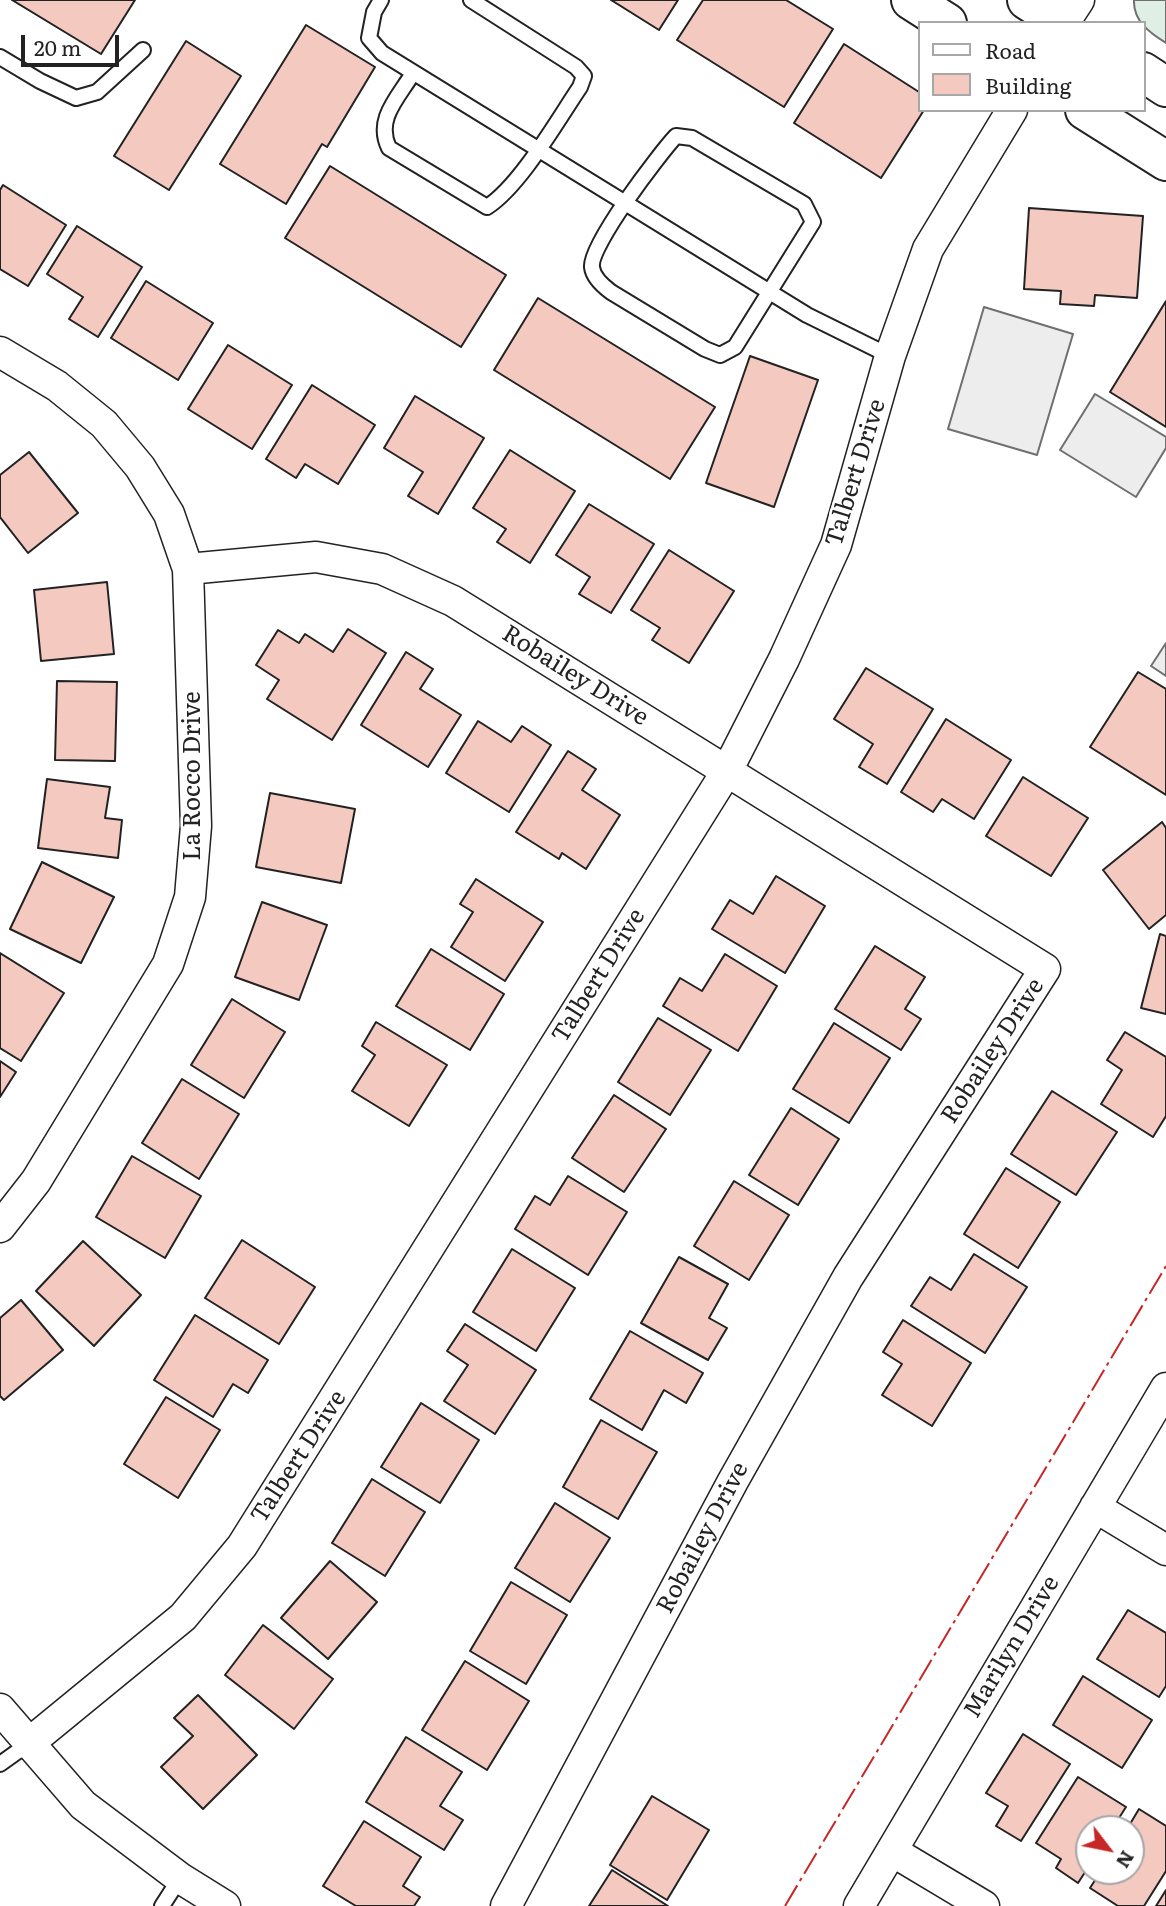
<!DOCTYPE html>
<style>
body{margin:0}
#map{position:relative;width:1166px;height:1906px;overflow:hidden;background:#fff;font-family:Literata,serif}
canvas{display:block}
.legend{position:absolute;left:918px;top:21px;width:228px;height:91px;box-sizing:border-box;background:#fff;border:2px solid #a7a7a7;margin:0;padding:9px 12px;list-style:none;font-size:21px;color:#222}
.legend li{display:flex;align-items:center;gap:14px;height:35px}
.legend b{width:35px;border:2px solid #a7a7a7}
.north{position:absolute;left:1075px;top:1815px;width:70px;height:70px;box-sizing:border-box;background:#fff;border:2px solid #a7a7a7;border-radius:50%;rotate:122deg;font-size:19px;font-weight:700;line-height:28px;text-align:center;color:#222}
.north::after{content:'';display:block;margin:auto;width:24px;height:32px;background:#c62828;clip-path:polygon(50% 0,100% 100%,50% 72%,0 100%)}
.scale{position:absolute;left:21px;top:35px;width:98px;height:32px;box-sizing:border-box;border:4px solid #222;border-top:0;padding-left:9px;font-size:21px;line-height:24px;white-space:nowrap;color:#222;-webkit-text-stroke:5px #fff;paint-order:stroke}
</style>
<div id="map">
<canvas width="1166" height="1906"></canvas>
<ul class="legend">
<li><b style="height:9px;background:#fff"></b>Road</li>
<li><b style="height:19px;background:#f3c9c0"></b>Building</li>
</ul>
<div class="north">N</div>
<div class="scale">20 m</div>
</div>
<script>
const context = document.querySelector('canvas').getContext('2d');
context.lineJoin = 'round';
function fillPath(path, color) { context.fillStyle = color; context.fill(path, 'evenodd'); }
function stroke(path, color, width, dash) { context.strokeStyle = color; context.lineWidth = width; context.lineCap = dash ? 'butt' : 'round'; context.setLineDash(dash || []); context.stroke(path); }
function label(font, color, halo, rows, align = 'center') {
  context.font = font + ' Literata,serif'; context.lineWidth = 5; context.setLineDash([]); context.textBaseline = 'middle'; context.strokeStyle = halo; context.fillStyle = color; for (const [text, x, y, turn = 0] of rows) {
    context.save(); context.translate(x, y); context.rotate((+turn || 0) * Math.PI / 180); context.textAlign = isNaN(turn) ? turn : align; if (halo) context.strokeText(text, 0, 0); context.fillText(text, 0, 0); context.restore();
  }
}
const green = new Path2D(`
 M1134,0H1166V43C1150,33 1133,21 1134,0Z`);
fillPath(green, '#e0efe3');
stroke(green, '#6f6f6f', 2);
const parking = new Path2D(`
 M984,307L1073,334L1037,455L948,429Z
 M1095,394L1166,437V448L1136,497L1060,450Z
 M1166,643V676L1151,666Z`);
fillPath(parking, '#ededed');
stroke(parking, '#6f6f6f', 2);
const building = new Path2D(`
 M12,0H135L101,54Z
 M611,0H678L659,30Z
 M703,0H786L833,29L784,107L677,40Z
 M306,25L375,67L327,147L322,144L286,204L220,164Z
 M186,41L241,76L169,190L114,156Z
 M844,44L919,92V110H924L881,178L794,123Z
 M330,166L506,275L461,347L285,238Z
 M3,185L66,225L28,286L0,269V190Z
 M1029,208L1143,216L1137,298L1095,295L1094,306L1060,304L1061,291L1024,289Z
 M77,226L142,267L98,337L69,319L83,297L47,274Z
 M146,281L213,323L178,380L111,338Z
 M538,298L715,407L670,479L494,370Z
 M1166,301V427L1110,392Z
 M228,345L292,385L252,449L188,409Z
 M750,356L818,380L774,507L706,483Z
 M312,385L375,425L338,484L305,464L296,478L266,459Z
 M415,396L484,438L438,514L408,496L423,472L384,448Z
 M510,450L575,491L530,563L497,542L506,529L473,508Z
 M29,452L78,513L28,553L0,517V475Z
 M589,504L654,544L611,613L579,594L590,577L556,555Z
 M669,550L734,591L689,663L652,640L660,628L631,610Z
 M107,582L114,654L41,661L34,590Z
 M348,629L386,653L332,740L267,699L279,680L256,665L278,630L299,643L305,634L333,652Z
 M406,652L433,669L420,689L461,715L428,767L361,725Z
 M866,668L933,709L887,784L859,767L873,744L834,719Z
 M1138,672L1166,689V795L1090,747Z
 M57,681L117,682L115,761L55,760Z
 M946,719L1011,760L974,819L942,799L933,812L901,792Z
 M478,721L511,742L522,726L551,745L509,812L446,773Z
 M568,751L596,769L582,790L620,815L586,869L562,853L559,859L516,832Z
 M1023,777L1088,818L1051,876L986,836Z
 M47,779L110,787L105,818L122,820L118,858L38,848Z
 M270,793L355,809L341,883L256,867Z
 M1162,822L1166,828V915L1149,929L1103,870Z
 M42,862L114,897L81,963L10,929Z
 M776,876L825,906L785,973L712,929L730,900L753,914Z
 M476,879L543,922L505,981L451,947L473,912L460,904Z
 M262,902L327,925L299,1000L235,977Z
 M1160,934L1166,936V1014L1141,1008Z
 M875,946L925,977L905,1009L921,1019L901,1050L835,1009Z
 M431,949L504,994L470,1050L396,1006Z
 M0,953L64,993L21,1061L0,1048Z
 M725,954L777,986L738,1051L663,1006L680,978L702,991Z
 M232,999L285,1032L244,1098L191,1065Z
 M658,1018L711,1050L670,1115L618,1082Z
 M376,1022L447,1065L409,1126L352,1091L375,1055L362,1046Z
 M834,1023L890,1058L849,1123L793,1089Z
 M1125,1032L1166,1057V1116L1153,1137L1101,1104L1122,1070L1107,1060Z
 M0,1061L16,1072L0,1097Z
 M182,1079L239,1114L199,1179L142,1143Z
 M1052,1091L1117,1132L1076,1195L1011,1154Z
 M614,1095L666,1129L624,1192L572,1158Z
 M791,1108L839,1139L798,1205L749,1175Z
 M132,1156L201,1196L165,1258L96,1217Z
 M1006,1168L1060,1202L1018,1268L964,1234Z
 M568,1176L627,1212L588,1275L515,1229L535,1196L550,1205Z
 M734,1181L789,1215L749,1280L694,1246Z
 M242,1240L315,1287L279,1344L205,1298Z
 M83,1241L141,1295L94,1346L36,1291Z
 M512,1249L575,1288L536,1351L473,1312Z
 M974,1254L1027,1287L985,1353L911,1306L930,1277L951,1290Z
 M679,1257L728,1284L709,1318L727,1328L708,1360L641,1323Z
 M21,1300L63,1350L4,1400L0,1396V1318Z
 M195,1315L268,1360L248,1393L233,1384L213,1417L154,1380Z
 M903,1320L971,1363L932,1426L882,1395L902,1364L883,1352Z
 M465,1324L536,1370L495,1434L444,1401L468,1365L447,1351Z
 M630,1331L703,1373L686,1403L664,1390L642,1430L590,1399Z
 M166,1397L220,1430L178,1498L124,1464Z
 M421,1403L479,1440L440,1503L381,1467Z
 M601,1420L657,1452L618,1519L563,1487Z
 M372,1479L425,1512L385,1576L332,1543Z
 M555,1503L610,1538L570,1602L515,1568Z
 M330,1561L377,1602L328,1659L281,1618Z
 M511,1582L567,1615L526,1684L470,1651Z
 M1128,1610L1166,1633V1686L1159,1697L1097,1659Z
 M263,1625L333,1679L294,1729L225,1675Z
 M465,1661L529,1701L487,1770L422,1730Z
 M1083,1676L1152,1720L1122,1768L1053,1725Z
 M198,1695L257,1755L203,1809L161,1767L193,1736L174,1718Z
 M1023,1734L1070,1764L1021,1841L996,1826L1008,1806L986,1793Z
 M406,1737L462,1772L440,1806L463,1820L444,1850L366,1802Z
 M1078,1777L1126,1807L1112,1829H1089V1866L1078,1883L1056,1868L1061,1859L1036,1843Z
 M652,1796L709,1830L667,1900L610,1865Z
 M1139,1809L1166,1826V1871L1144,1906H1118L1090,1888L1101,1871H1131V1829H1127Z
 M364,1821L421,1857L403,1886L420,1897L414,1906H356L323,1886Z
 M612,1870L668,1906H589Z
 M1166,1890V1906H1156Z`);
fillPath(building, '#f3c9c0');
stroke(building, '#222', 2);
const lane = new Path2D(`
 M381,0L374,12L369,38L382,53L807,315L890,356
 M0,57L40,81L76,98L97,92L143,50
 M413,73C398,98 375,119 389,148L487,207C520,186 557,121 580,87L584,76L576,67L471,0
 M676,136L692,138L804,204L813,222L735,347L720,355L705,349L611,292C603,286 593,277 592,267C589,246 660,153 676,136Z
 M0,1764L28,1744
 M162,1906L180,1878`);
const street = new Path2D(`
 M1064,23L1079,0
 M0,352L57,386L104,424L140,467L169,514L188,569L196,826L190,897L168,964L36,1181L0,1227
 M188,569L316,557L382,569L453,601L1045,969L848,1277L733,1481L506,1906
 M1095,1507L1166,1550
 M0,1709L83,1805L180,1878L225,1906
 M28,1744L183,1617L242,1546L727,771L784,659L836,545L890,356L928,249L1012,110
 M892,1851L984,1906
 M859,1906L1166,1388`);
const secondary = new Path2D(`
 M911,0L947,23
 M1027,0L1063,23
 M1143,72L1166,87
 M1085,110L1166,161`);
stroke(lane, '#222', 18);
stroke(street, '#222', 33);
stroke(secondary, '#222', 42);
stroke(lane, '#fff', 14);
stroke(street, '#fff', 30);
stroke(secondary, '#fff', 38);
stroke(new Path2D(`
 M785,1906L1166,1266`), '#c62828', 2, [24, 5, 3.5, 5]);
label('24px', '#222', '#fff', [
 ["Talbert Drive",856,473,-73],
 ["Robailey Drive",575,676,32],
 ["La Rocco Drive",193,776,-90],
 ["Talbert Drive",599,976,-58],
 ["Robailey Drive",993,1051,-57],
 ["Talbert Drive",299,1457,-57],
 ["Robailey Drive",703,1538,-62],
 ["Marilyn Drive",1012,1647,-59]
]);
</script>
